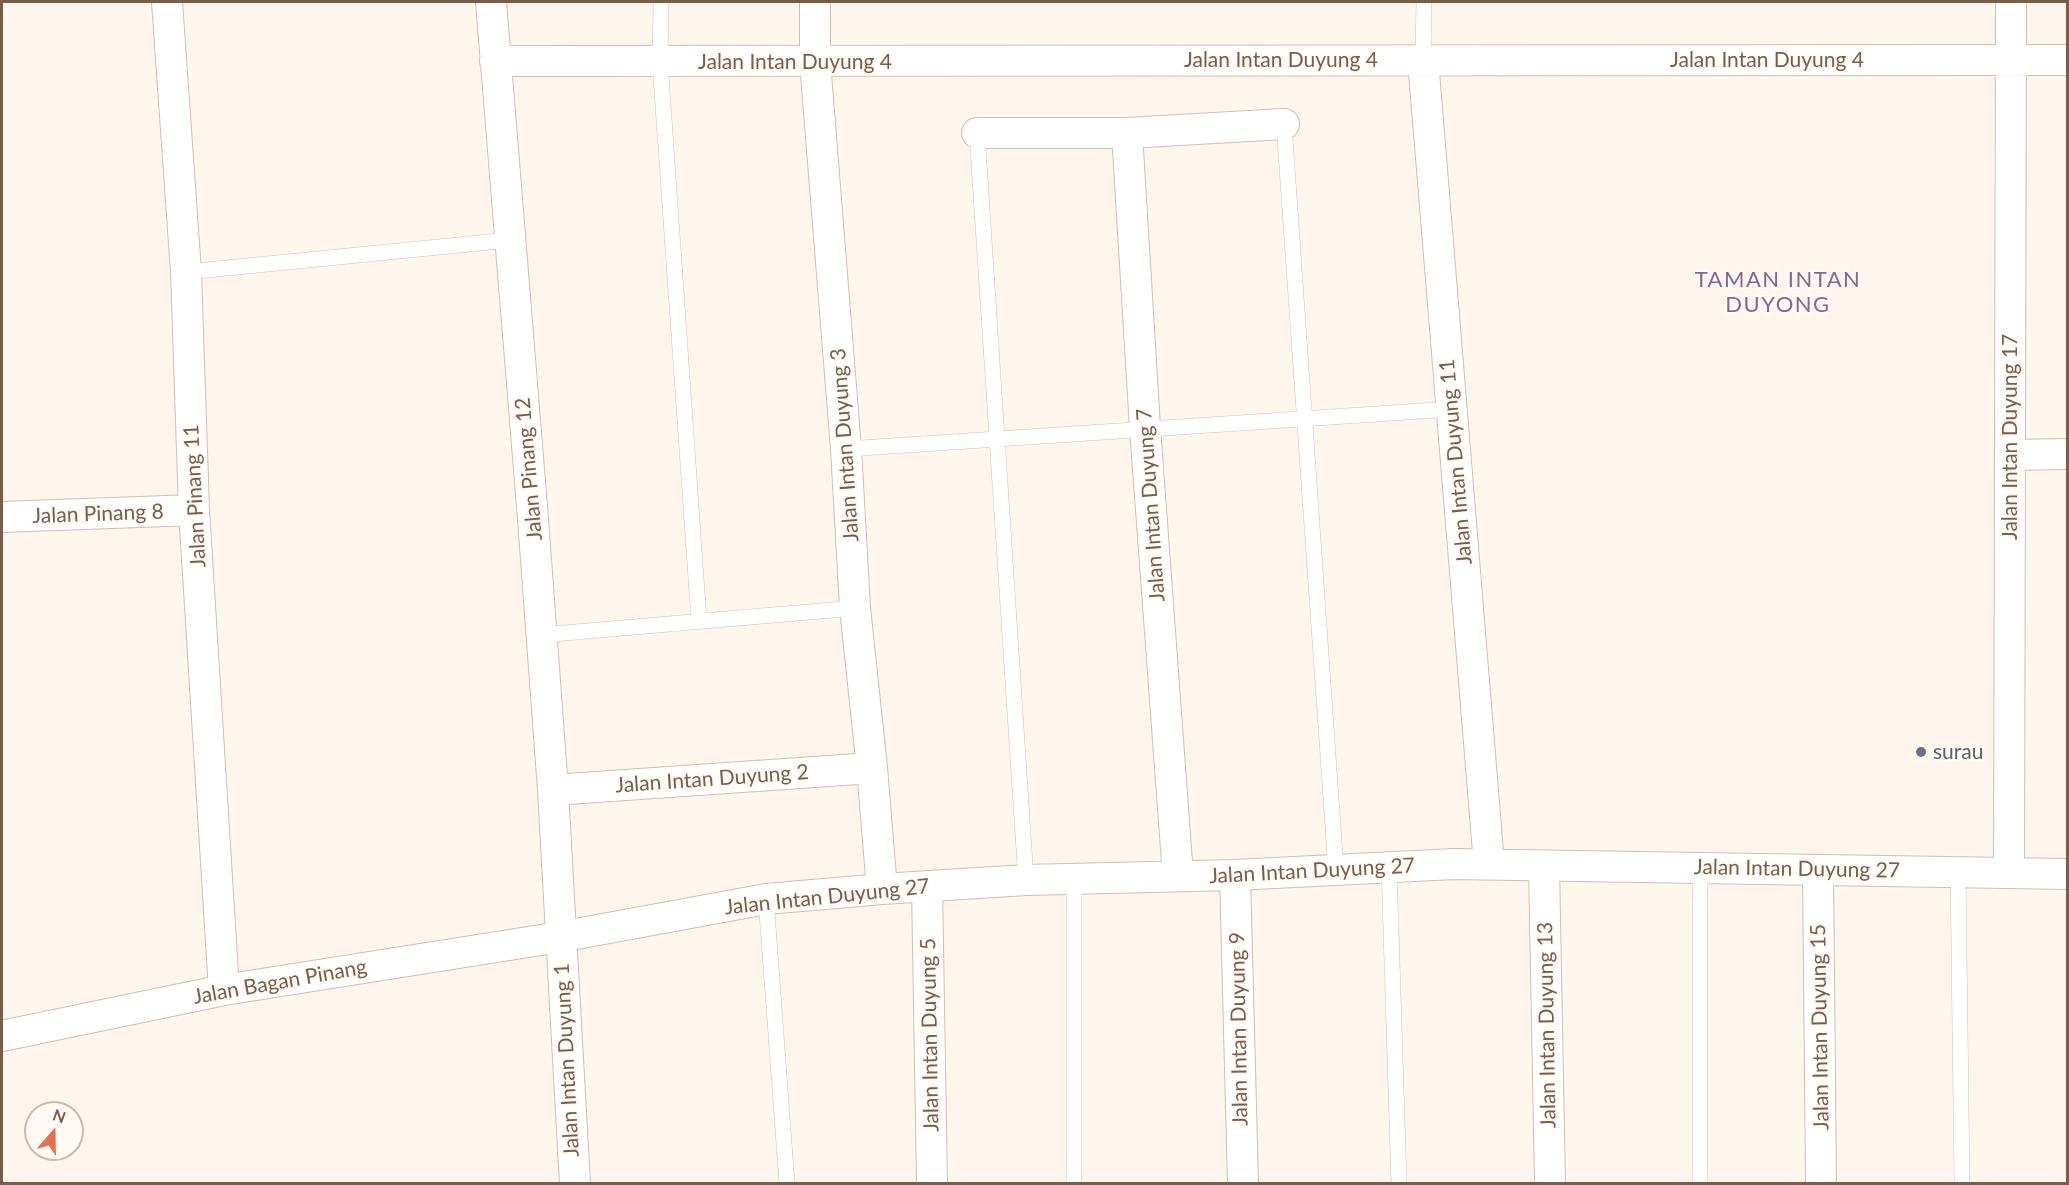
<!DOCTYPE html>
<style>
body{margin:0}
#map{position:relative;width:2069px;height:1185px;overflow:hidden;background:#fdf6ec;font-family:Lato,sans-serif}
canvas{display:block}
.frame{position:absolute;inset:0;border:3px solid #7a5c4d;pointer-events:none}
.north{position:absolute;left:24px;top:1101px;width:60px;height:60px;box-sizing:border-box;background:#fffaf3;border:2px solid #cabbb1;border-radius:50%;rotate:20deg;font-size:16px;font-weight:700;line-height:24px;text-align:center;color:#7a5c4d}
.north::after{content:'';display:block;margin:auto;width:21px;height:27px;background:#e76f51;clip-path:polygon(50% 0,100% 100%,50% 72%,0 100%)}
</style>
<div id="map">
<canvas width="2069" height="1185"></canvas>
<div class="frame"></div>
<div class="north">N</div>
</div>
<script>
const context = document.querySelector('canvas').getContext('2d');
context.lineJoin = 'round';
function stroke(path, color, width, dash) { context.strokeStyle = color; context.lineWidth = width; context.lineCap = dash ? 'butt' : 'round'; context.setLineDash(dash || []); context.stroke(path); }
function label(font, color, halo, rows, align = 'center') {
  context.font = font + ' Lato,sans-serif'; context.lineWidth = 4.5; context.setLineDash([]); context.textBaseline = 'middle'; context.strokeStyle = halo; context.fillStyle = color; for (const [text, x, y, turn = 0] of rows) {
    context.save(); context.translate(x, y); context.rotate((+turn || 0) * Math.PI / 180); context.textAlign = isNaN(turn) ? turn : align; if (halo) context.strokeText(text, 0, 0); context.fillText(text, 0, 0); context.restore();
  }
}
const lane = new Path2D(`
 M661,2L660,62L699,621
 M1423,60L1424,2
 M1284,124L1336,870
 M977,133L1026,880
 M186,272L510,240
 M846,449L1452,409
 M541,635L855,608
 M1389,867L1399,1184
 M1958,872L1962,1184
 M766,899L787,1184
 M1074,1184V879
 M1700,1184V868`);
const street = new Path2D(`
 M167,2L186,272L194,510L224,990
 M491,2L533,519L553,790L575,1184
 M815,2V62L846,449L855,608L872,768L882,889
 M1423,60L1489,864
 M495,61L2068,60
 M977,133H1127L1284,124
 M1127,133L1145,428L1178,876
 M2010,455L2068,454
 M2,517L194,510
 M553,790L872,768
 M1544,866L1550,1184
 M1818,870L1821,1184
 M2009,873L2011,2
 M1235,875L1243,1184
 M927,886L932,1184
 M2,1036L224,990L560,937L766,899L882,889L1026,880L1235,875L1454,864L2068,874`);
stroke(lane, '#d1beb0', 16);
stroke(street, '#d1beb0', 32);
stroke(lane, '#fff', 15);
stroke(street, '#fff', 30);
for (const [x, y, r, color] of [
 [1921,752,6,"#6b7280"]
]) { const dot = new Path2D(); dot.arc(x, y, r, 0, 2 * Math.PI); context.fillStyle = color; context.fill(dot); stroke(dot, '#fffaf3', 2); }
label('21px', '#7a5c4d', '#fffaf3', [
 ["Jalan Intan Duyung 4",1281,60],
 ["Jalan Intan Duyung 4",1767,60],
 ["Jalan Intan Duyung 4",795,62],
 ["Jalan Intan Duyung 17",2010,437,-90],
 ["Jalan Intan Duyung 3",845,445,-94],
 ["Jalan Intan Duyung 11",1456,462,-95],
 ["Jalan Pinang 12",529,469,-95],
 ["Jalan Pinang 11",195,496,-93],
 ["Jalan Intan Duyung 7",1151,505,-94],
 ["Jalan Pinang 8",98,514,-2],
 ["Jalan Intan Duyung 2",712,779,-4],
 ["Jalan Intan Duyung 27",1797,869,1],
 ["Jalan Intan Duyung 27",1312,871,-3],
 ["Jalan Intan Duyung 27",827,897,-6],
 ["Jalan Bagan Pinang",280,982,-10],
 ["Jalan Intan Duyung 13",1547,1025,-91],
 ["Jalan Intan Duyung 15",1820,1027,-91],
 ["Jalan Intan Duyung 9",1239,1029,-91],
 ["Jalan Intan Duyung 5",930,1035,-91],
 ["Jalan Intan Duyung 1",567,1060,-93]
]);
label('21px', '#5b616d', '#fffaf3', [
 ["surau",1933,752]
], 'left');
context.letterSpacing = '1.5px';
label('22px', '#846695', '#fffaf3', [
 ["TAMAN INTAN",1778,280],
 ["DUYONG",1778,305]
]);
context.letterSpacing = '0px';
</script>
